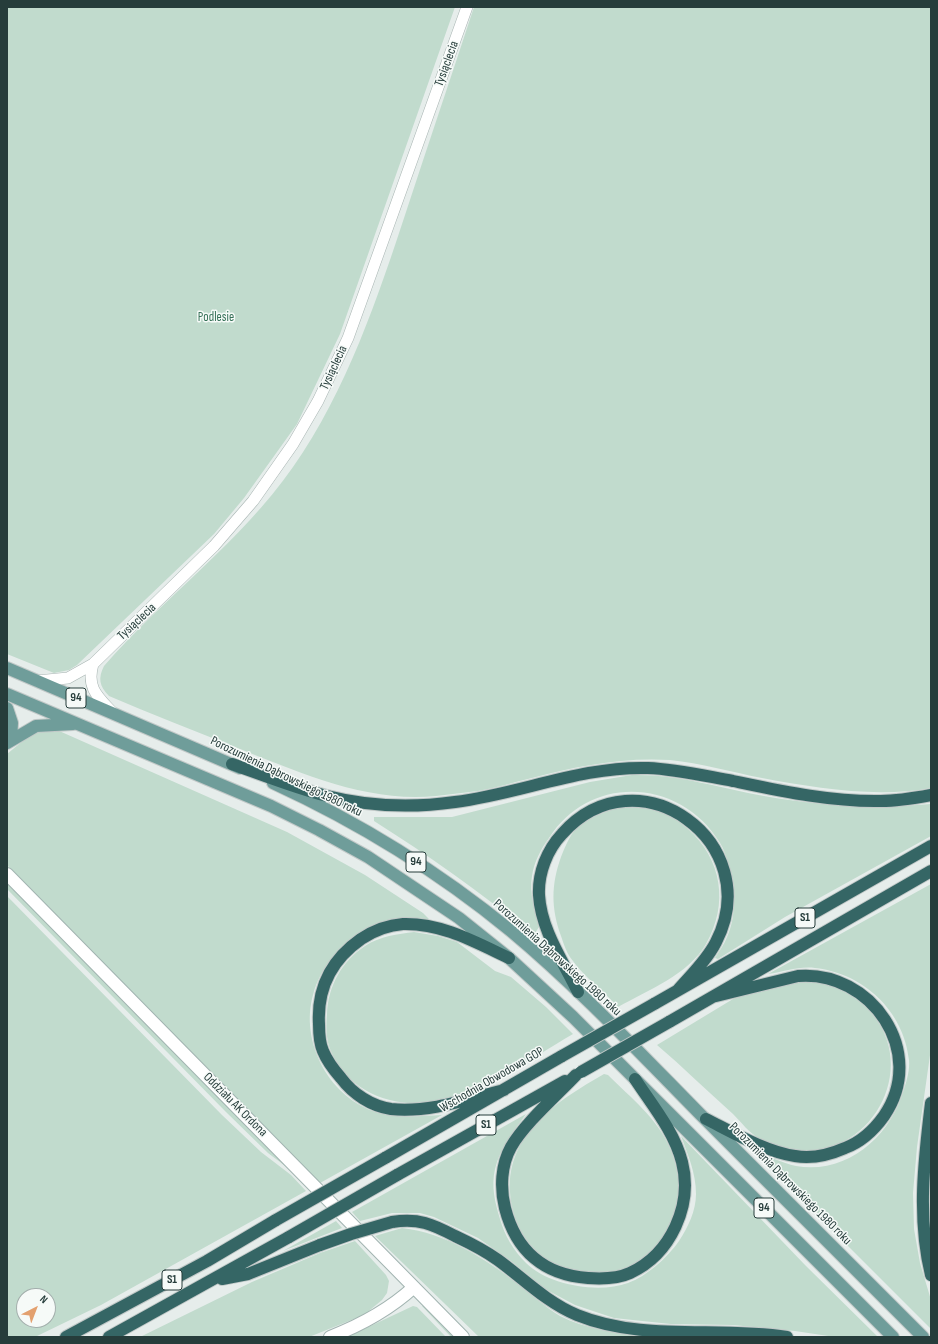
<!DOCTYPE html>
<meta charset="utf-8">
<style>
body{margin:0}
#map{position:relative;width:938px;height:1344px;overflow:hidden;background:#e6edeb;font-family:"Sofia Sans Condensed",sans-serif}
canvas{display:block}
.frame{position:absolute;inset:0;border:8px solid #263d3b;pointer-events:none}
.north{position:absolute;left:16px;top:1288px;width:40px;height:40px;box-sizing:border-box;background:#f6faf8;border:1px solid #a3aeac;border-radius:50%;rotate:42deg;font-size:11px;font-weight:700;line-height:16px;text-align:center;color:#263d3b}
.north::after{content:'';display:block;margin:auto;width:14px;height:18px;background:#e3a06e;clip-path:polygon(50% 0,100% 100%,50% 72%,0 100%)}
</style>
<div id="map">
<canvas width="938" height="1344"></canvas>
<div class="frame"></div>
<div class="north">N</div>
</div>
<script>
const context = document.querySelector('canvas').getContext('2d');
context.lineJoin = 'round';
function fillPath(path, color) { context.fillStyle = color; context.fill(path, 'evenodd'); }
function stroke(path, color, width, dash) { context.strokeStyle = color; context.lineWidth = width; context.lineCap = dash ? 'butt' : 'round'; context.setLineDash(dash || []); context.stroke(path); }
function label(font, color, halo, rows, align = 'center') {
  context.font = font + ' "Sofia Sans Condensed",sans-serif'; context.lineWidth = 3; context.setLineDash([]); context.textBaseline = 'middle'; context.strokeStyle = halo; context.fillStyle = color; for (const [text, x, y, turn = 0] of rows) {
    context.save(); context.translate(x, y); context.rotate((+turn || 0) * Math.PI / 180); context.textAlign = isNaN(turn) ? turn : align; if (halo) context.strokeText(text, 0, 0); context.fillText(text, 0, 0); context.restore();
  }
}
fillPath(new Path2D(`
 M7,7H455L340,334L297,424L244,498L214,534L77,665L69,670L54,673L7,654Z
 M474,7H931V788C876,798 816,788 762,778C731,772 701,763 670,760C623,757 577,766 532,778C514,782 496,788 478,791C464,793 450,794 436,796C366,803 299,772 235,747C193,730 151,714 109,696C99,686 98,678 104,666C164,597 241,542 293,467C347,390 378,297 407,209C429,142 452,74 474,7Z
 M57,730L287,832L365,875L423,913L429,919C424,920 417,919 411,919C401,920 376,924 367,929C342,942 320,967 313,995C300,1041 328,1095 373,1111C396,1119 418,1116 442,1115L320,1183L7,865V754L35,731Z
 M632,775C678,774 720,788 764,796C821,806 874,809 931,804V836L785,917L718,959L715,958C719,951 724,945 727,937C737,916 735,885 728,863C726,857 724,849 720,843C681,778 590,773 549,838C541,849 534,862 532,876C529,893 535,911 539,927L535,933L529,932C480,892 428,855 374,821V817H452L590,782Z
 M618,807C629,808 641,807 651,809C665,811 678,820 688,829C722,859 729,904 706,944C688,975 648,990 618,1007C604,991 585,978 573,961C567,954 564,945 561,936C551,908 551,885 561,857C565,847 569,837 575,830C586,818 603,813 618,807Z
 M7,882L289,1168H288L268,1153L226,1112L7,889Z
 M931,884V1048L917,1147L913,1193L914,1229L920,1263L931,1300V1329L753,1151C767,1155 782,1163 796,1166C847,1175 891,1136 904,1089C907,1080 910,1069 909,1060C904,1011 863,973 815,968C799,966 784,972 768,974Z
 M7,896L222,1115L261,1152L291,1175L306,1191L101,1305L35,1337H7ZM24,1296H48V1320H24Z
 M414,932L438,936L457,942L495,971L511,977L546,1007L573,1034C530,1059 475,1098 426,1103C386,1106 346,1089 330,1049C326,1039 326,1024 327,1014C328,986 342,961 365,946C380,936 398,934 414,932Z
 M802,981C808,981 815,980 820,981C833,984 848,993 858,1000C938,1063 859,1190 760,1139C750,1134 741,1122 733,1114C707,1091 683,1067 657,1045L733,999L765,988Z
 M604,1074L608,1075C631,1098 657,1118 670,1148C676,1162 679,1178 679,1193C678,1226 647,1265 614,1272C560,1284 513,1246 510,1192C507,1132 559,1100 604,1074Z
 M526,1114C514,1131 500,1148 495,1169C491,1187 495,1202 500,1219C505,1236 513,1250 526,1263C548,1285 598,1294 628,1283C647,1276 667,1258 679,1241C688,1227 696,1211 696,1194C696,1173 688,1155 681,1136L806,1266L878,1337H835L795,1331L733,1325L671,1324L614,1318L575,1305L545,1289L511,1261L478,1238L434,1217L420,1213H392L360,1221L352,1212Z
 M336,1221L342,1228L283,1251Z
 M402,1228C446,1233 484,1258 518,1284C532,1295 545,1307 560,1316C585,1329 618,1333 645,1337H479L375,1236Z
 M355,1241L386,1275L389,1281L387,1293L382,1300L364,1315L309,1337H140L252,1282L320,1253Z
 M413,1306L417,1307L446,1337H347Z
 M422,1306H425L455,1337H451Z`), '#c1dbcd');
const street = new Path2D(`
 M93,664C86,688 98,697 113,713
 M37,681L68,678L93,664L214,546L253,501L293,444L318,401L348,338L467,7`);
const secondary = new Path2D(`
 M7,874L463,1337
 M330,1337C361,1325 389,1310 414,1287`);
const primary = new Path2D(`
 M7,668L240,768
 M7,694L271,806L319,830L368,857L459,918L509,958L573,1017L893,1337
 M7,708L12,723L11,739
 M7,743L36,726L73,724
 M273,783C358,822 439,872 511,931C578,987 639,1052 700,1114C774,1188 849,1263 923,1337`);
const highway = new Path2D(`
 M232,764C263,775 295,788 327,796C367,806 413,808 455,802C520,794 581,766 648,768C676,769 705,776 733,781C781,791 831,802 881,801C898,801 915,798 931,795
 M578,992C563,961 541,930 539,895C538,873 547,850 562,834C638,749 767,843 716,942C707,960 691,975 678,990
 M654,1004L931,846
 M669,1022L931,871
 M576,1075C557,1095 524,1124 511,1147C501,1165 500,1188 505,1208C516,1251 544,1275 588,1278C602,1279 617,1279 630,1273C671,1254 693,1205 682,1162C674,1131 652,1105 635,1079
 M504,1090C468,1099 429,1113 391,1109C371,1106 353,1094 341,1078C334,1070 327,1061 323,1051C319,1042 319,1032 319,1024C317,988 331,960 361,939C373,931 389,925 403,924C442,923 475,942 509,958
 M931,1103C924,1160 917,1218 931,1275
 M706,1119C732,1132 766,1152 795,1156C812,1159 829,1155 845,1148C861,1142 874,1130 884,1116C928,1052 871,970 798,976L712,997
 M385,1158L562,1056
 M397,1175L565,1081
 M392,1222C419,1218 432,1224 455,1236C470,1243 484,1250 498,1260C524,1279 546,1302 577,1315C643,1342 718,1326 787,1337
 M222,1279L248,1274L320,1245
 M66,1337L207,1261L276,1220
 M109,1337L289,1237`);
stroke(street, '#a9b5b3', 12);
stroke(secondary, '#a2b4b1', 14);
stroke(primary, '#c2c9c8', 14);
stroke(highway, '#c2c9c8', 14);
stroke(street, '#fff', 11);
stroke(secondary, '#fff', 12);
stroke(primary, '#6f9d9a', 12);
stroke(highway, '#356665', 12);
const highwayBridge = new Path2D(`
 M562,1056L654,1004
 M581,1072L669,1022
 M276,1220L385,1158
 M289,1237L397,1175
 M320,1245L351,1234L392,1222`);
stroke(highwayBridge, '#c2c9c8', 14, []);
stroke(highwayBridge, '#356665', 12);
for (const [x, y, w] of [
 [76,698,20],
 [416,862,20],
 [805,918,20],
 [486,1125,20],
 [764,1208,20],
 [172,1280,20]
]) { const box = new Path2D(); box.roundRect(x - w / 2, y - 10, w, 20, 3); context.fillStyle = '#f6faf8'; context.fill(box); stroke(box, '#263d3b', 1); }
label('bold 12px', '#263d3b', null, [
 ["94",76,698],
 ["94",416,862],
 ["S1",805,918],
 ["S1",486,1125],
 ["94",764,1208],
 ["S1",172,1280]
]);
label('13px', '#263d3b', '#f6faf8', [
 ["Tysiąclecia",447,64,-70],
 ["Tysiąclecia",334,368,-65],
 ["Tysiąclecia",137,622,-43],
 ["Porozumienia Dąbrowskiego 1980 roku",286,777,26],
 ["Porozumienia Dąbrowskiego 1980 roku",557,958,42],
 ["Wschodnia Obwodowa GOP",492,1080,-30],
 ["Oddziału AK Ordona",235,1105,45],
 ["Porozumienia Dąbrowskiego 1980 roku",790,1184,45]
]);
label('13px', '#357057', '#f6faf8', [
 ["Podlesie",216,318]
]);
</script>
